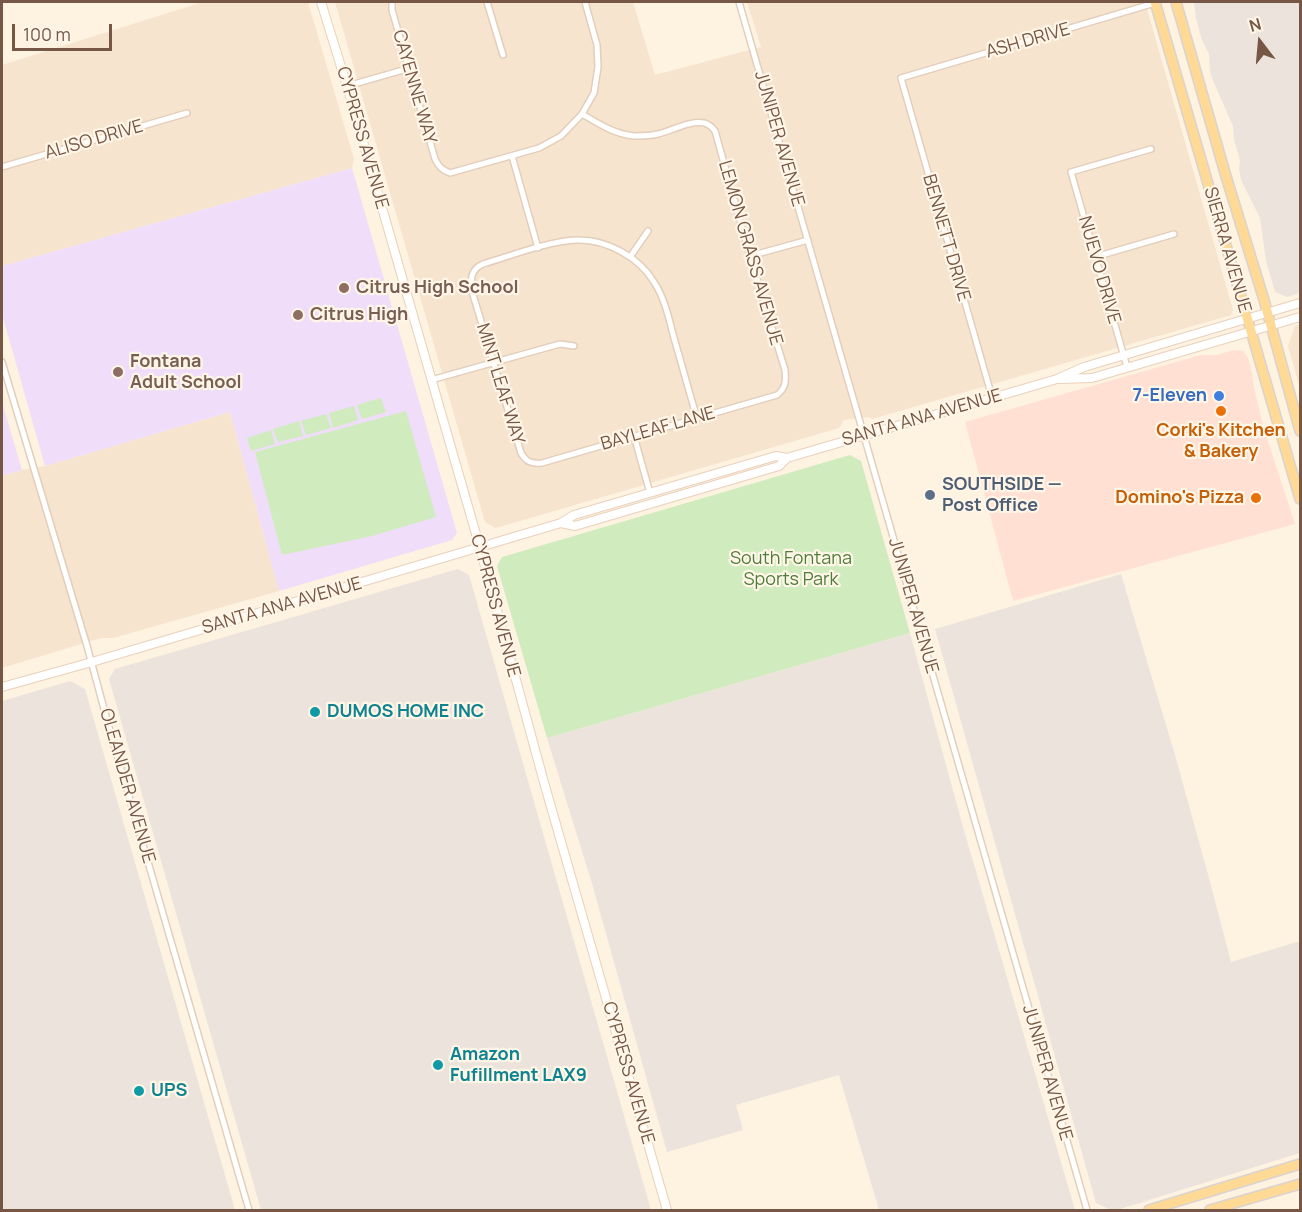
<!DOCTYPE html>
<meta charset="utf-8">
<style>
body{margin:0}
#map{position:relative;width:1302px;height:1212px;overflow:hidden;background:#fef2e0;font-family:Manrope,sans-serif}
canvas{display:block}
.frame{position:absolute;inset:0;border:3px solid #765745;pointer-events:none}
.north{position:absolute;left:1230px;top:12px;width:60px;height:60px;-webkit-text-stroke:4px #fff6e8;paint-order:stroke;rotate:344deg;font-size:16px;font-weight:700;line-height:24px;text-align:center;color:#765745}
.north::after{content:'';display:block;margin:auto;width:21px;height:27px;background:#765745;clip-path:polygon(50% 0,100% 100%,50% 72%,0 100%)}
.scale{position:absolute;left:12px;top:24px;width:100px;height:27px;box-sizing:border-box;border:3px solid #765745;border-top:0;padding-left:8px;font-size:18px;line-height:21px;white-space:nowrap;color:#765745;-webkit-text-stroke:4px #fff6e8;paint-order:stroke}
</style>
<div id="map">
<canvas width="1302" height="1212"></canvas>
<div class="frame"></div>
<div class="north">N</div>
<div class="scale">100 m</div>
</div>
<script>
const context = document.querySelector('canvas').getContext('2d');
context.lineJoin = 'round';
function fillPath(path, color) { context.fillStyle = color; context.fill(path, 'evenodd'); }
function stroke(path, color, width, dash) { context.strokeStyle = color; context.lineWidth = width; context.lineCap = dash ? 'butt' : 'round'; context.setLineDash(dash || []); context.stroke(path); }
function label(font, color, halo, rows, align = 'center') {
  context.font = font + ' Manrope,sans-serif'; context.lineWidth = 4.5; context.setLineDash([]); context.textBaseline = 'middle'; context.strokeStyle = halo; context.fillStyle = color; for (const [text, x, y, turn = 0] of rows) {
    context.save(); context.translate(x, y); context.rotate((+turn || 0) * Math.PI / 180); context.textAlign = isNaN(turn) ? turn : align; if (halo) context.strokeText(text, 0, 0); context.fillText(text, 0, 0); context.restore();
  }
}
fillPath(new Path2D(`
 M203,2H308L354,159L352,168L2,266V65Z
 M335,2H633L655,75L761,47L747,2H1145L1233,310L1231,315L872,419L869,417L844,420L839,428L496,528L485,522Z
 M1300,324V388L1288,346L1295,326Z
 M230,412L279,591L113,638H101L2,668V476L22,470L45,466Z`), '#f6e4ce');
fillPath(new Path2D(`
 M1234,350L1243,351L1248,358L1252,374L1254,388L1264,429L1295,524L1013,601L965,422L1201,355H1217Z`), '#ffe0d3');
fillPath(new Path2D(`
 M1194,2H1300V292L1297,294L1287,297L1275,292L1266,261L1260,218L1241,180L1239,169L1240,160L1234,140L1233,126L1214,83L1210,72L1209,54L1202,40L1196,19Z
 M458,569L469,575L651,1210H261L109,679L115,669Z
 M1121,574L1175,755L1209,878L1231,962L1300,941V1153L1117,1210H1111L1096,1203L935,629Z
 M910,633L963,827L1075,1210H879L839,1075L736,1105L743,1130L667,1152L593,887L547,738Z
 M70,681L85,689L235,1210H2V701Z`), '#ece4dc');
fillPath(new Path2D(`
 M352,168L457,533L452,540L279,591L230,412L45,466L2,314V266Z
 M2,402L22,470L2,476Z`), '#efddfa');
fillPath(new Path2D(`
 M381,398L386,412L362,419L357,405Z
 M354,406L358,420L333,428L329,413Z
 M406,411L436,517L372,536L282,555L255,452Z
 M326,414L331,428L306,435L301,421Z
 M299,421L303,436L278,442L273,429Z
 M271,430L275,444L251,451L247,438Z
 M850,455L861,461L910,633L547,738L497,566L502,557Z`), '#d0ecbe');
const street = new Path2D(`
 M392,2V10L435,159C439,167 442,170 450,173L539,148L561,136L582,114L594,93L598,67L597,45L585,2
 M487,2L503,55
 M739,2L1087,1210
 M347,86L410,68
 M582,114C599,124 614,134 634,136C642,136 650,136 658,134C671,131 691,120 704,123C709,124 712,127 715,131L750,256L785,370C786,381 786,388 777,395L542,463C532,464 526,462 521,453L471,288C471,276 472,269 483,264C510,256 549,241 577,240C606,239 639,257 654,282C665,299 669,319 674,338C682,365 689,392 697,418
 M512,156L538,248
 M2,167L187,113
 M750,256L808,240
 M630,257L648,231
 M1095,257L1174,234
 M2,362L87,646L110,731L249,1210
 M1127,367L1071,172L1151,149
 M431,380L549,347L560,344L574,346
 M992,397L901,78L1155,3
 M634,436L650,493`);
const secondary = new Path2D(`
 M321,2L347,86L480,548L545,786L667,1210
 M1061,379L1092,378L1300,317
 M561,523L575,526L779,466L787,458
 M2,687L92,662L561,523L574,515L776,456L787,458L1057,379L1084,367L1300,303`);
const primary = new Path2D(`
 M1155,2L1300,499
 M1176,2L1225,173L1264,300L1300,431
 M1149,1210L1300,1164
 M1210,1210L1300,1184`);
stroke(street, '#e2cebb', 8);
stroke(secondary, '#ead1bb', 10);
stroke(primary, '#dbd3cf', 12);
stroke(street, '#fff', 5);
stroke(secondary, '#fff', 8);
stroke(primary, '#ffd996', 9);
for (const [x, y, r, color] of [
 [344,288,6,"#8d6e63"],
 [298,315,6,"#8d6e63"],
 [118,372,6,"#8d6e63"],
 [1219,396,6,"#3f7fe0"],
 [1221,411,6,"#e8710a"],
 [930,495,6,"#5c6f8a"],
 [1256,498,6,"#e8710a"],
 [315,712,6,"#0f9aa8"],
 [438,1065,6,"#0f9aa8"],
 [139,1091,6,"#0f9aa8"]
]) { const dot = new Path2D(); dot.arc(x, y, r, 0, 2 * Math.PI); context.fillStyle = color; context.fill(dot); stroke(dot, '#fff6e8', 2); }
label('18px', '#765745', '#fff6e8', [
 ["ASH DRIVE",1028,41,-16],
 ["CAYENNE WAY",414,87,74],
 ["CYPRESS AVENUE",362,138,74],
 ["JUNIPER AVENUE",779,139,74],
 ["ALISO DRIVE",94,140,-16],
 ["BENNETT DRIVE",946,238,74],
 ["SIERRA AVENUE",1227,250,74],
 ["LEMON GRASS AVENUE",750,253,74],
 ["NUEVO DRIVE",1099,270,74],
 ["MINT LEAF WAY",500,384,73],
 ["SANTA ANA AVENUE",922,418,-16],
 ["BAYLEAF LANE",658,429,-16],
 ["SANTA ANA AVENUE",282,606,-16],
 ["CYPRESS AVENUE",495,606,75],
 ["JUNIPER AVENUE",913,606,74],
 ["OLEANDER AVENUE",127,786,74],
 ["CYPRESS AVENUE",628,1073,74],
 ["JUNIPER AVENUE",1047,1073,74]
]);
label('bold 18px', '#785e54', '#fff6e8', [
 ["Citrus High School",356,288],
 ["Citrus High",310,315],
 ["Fontana",130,362],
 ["Adult School",130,383]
], 'left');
label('bold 18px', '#366cbe', '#fff6e8', [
 ["7-Eleven",1207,396]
], 'right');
label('bold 18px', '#c56008', '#fff6e8', [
 ["Corki's Kitchen",1221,431],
 ["& Bakery",1221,452],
 ["Domino's Pizza",1244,498,"right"]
]);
label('bold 18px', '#4e5e75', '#fff6e8', [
 ["SOUTHSIDE —",942,485],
 ["Post Office",942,506]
], 'left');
label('18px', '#4f7d3c', '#fff6e8', [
 ["South Fontana",791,559],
 ["Sports Park",791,580]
]);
label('bold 18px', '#0d838f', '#fff6e8', [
 ["DUMOS HOME INC",327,712],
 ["Amazon",450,1055],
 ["Fufillment LAX9",450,1076],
 ["UPS",151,1091]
], 'left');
</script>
